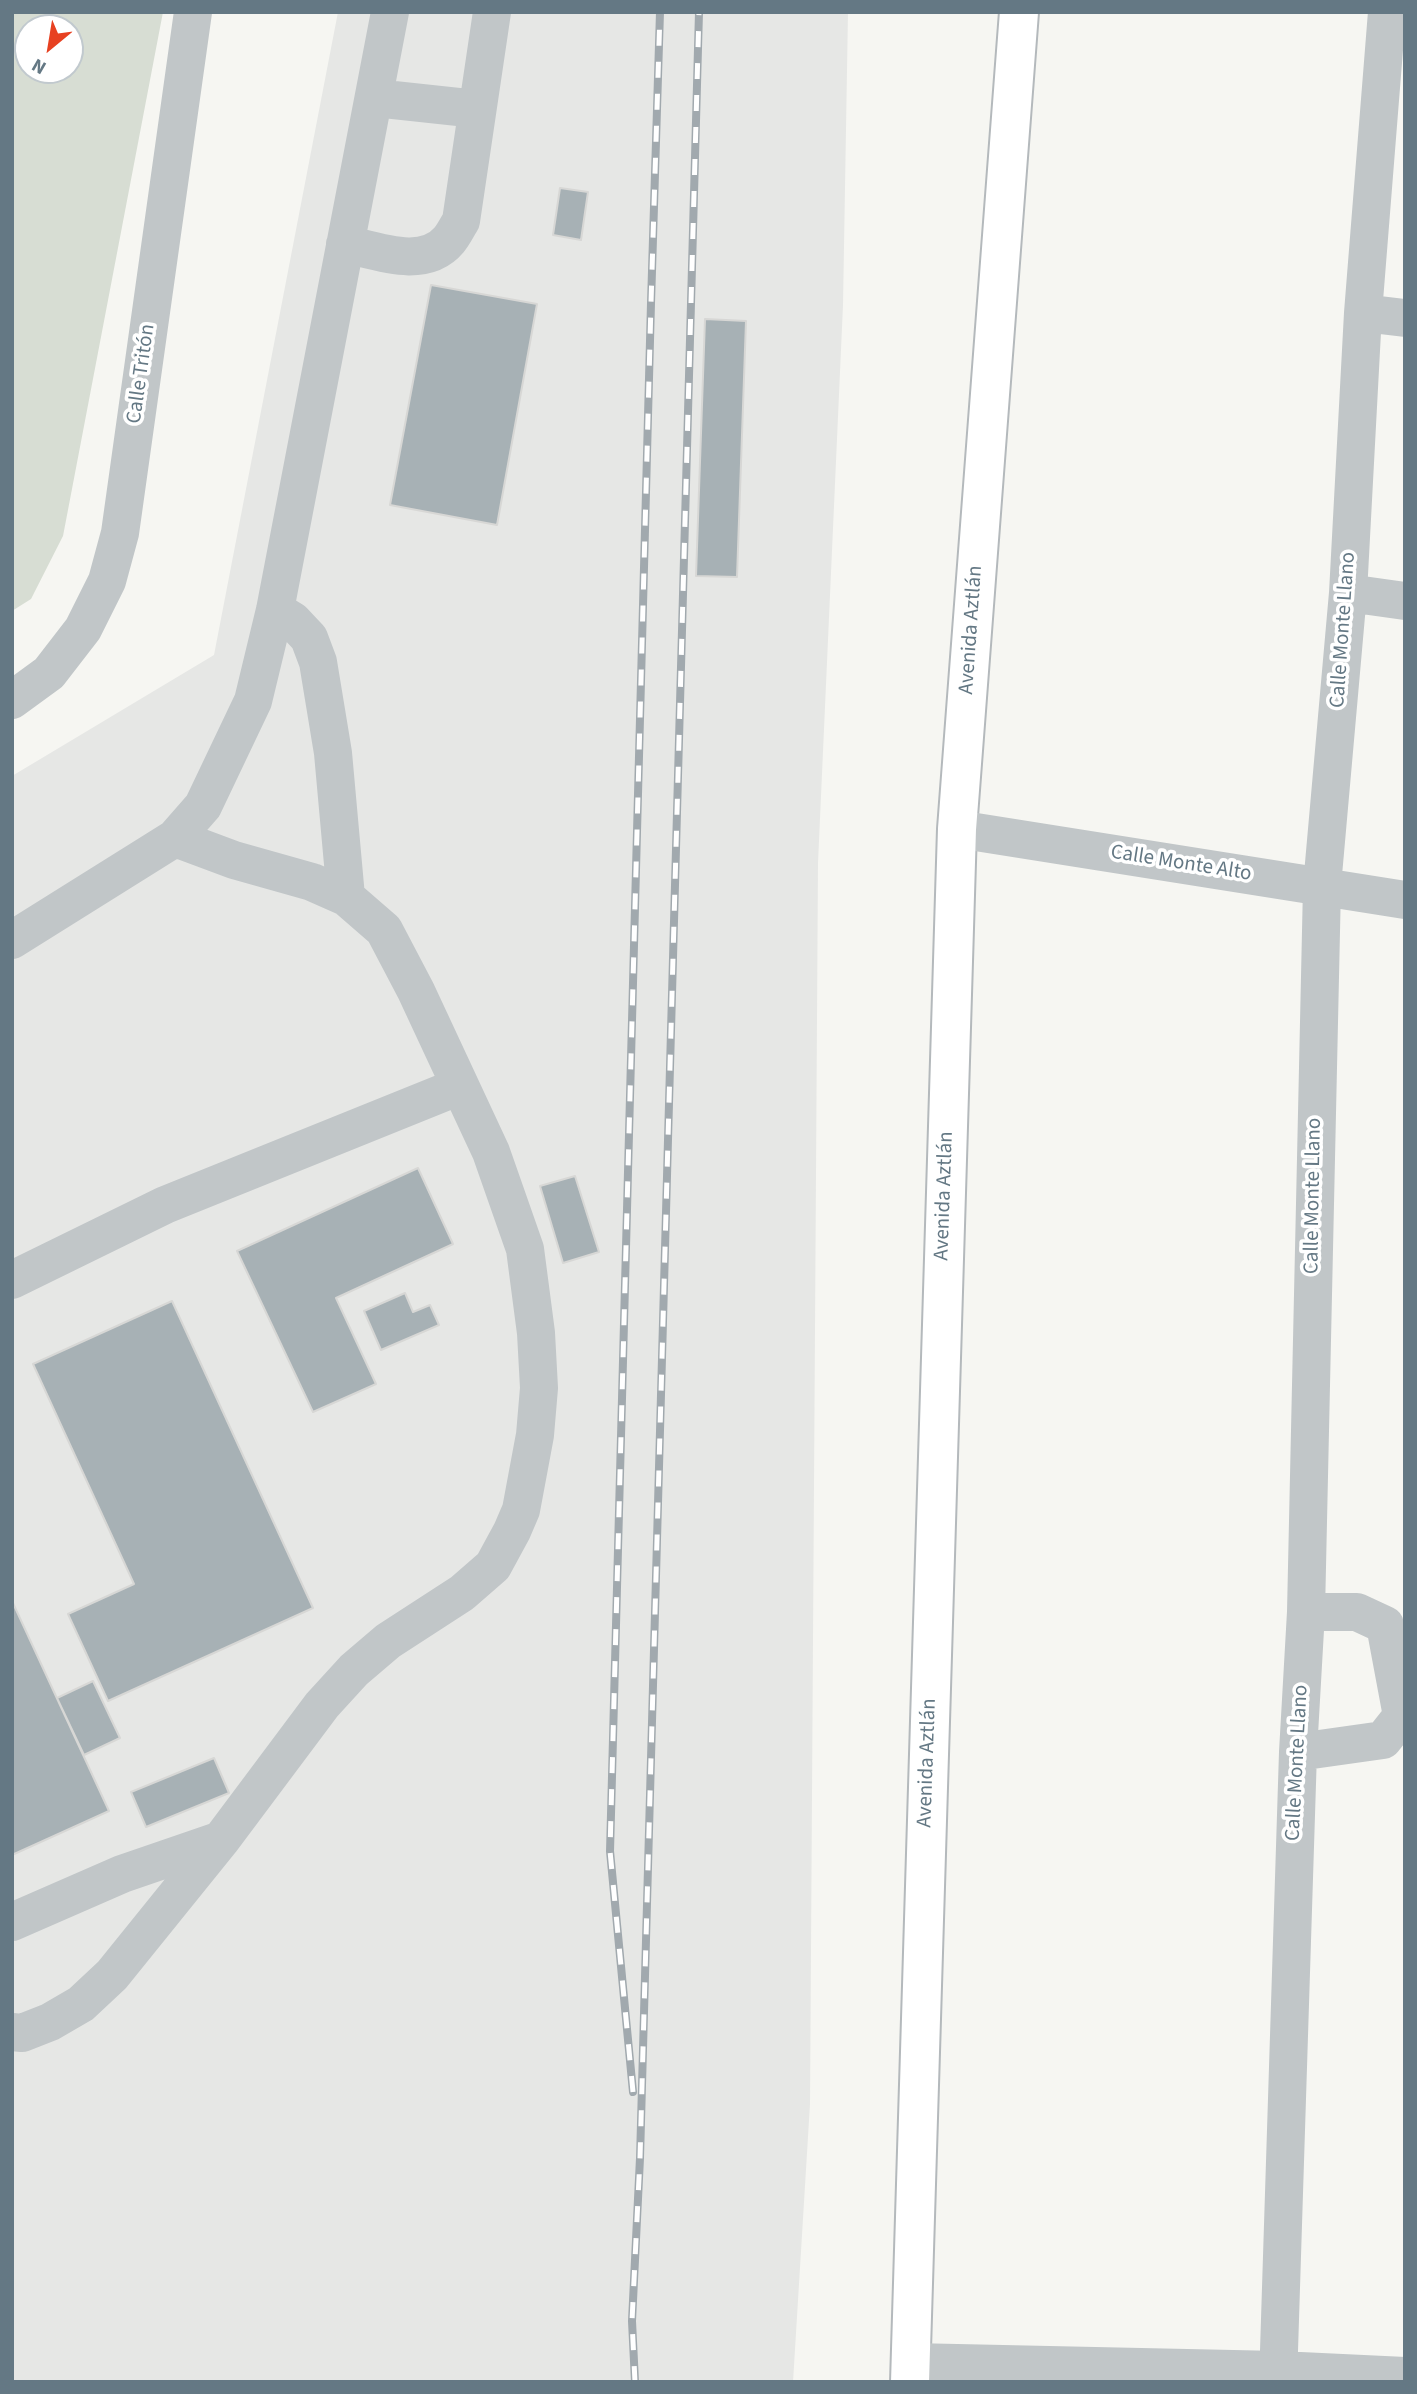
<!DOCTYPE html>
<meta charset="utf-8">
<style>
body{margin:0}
#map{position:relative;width:1417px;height:2394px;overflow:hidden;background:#f6f6f2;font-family:"Source Sans 3",sans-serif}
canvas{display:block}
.frame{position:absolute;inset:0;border:14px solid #647884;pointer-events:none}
.north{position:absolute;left:14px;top:14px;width:70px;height:70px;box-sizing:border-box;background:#fff;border:2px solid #c1c9ce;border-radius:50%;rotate:210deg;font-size:19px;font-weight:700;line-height:28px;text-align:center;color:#647884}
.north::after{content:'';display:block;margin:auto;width:24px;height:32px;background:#e74121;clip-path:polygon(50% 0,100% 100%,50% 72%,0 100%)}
</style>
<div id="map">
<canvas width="1417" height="2394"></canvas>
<div class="frame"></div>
<div class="north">N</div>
</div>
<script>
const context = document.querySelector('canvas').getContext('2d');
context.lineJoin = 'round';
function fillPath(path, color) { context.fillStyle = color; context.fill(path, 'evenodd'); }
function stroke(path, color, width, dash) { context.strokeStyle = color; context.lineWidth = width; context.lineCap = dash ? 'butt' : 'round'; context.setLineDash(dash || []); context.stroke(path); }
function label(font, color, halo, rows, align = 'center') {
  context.font = font + ' "Source Sans 3",sans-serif'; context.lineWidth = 7; context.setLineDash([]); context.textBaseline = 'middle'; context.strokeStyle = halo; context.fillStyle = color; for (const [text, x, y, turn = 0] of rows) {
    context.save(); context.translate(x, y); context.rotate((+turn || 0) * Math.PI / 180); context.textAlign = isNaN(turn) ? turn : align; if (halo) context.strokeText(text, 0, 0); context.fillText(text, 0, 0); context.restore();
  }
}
fillPath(new Path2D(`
 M338,12H848L843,305L818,863L810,2104L793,2382H12V776L214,655Z`), '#e6e7e5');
fillPath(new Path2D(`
 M12,12H163L63,536L31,599L12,611ZM28,28H70V70H28Z`), '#d7ddd3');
const building = new Path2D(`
 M560,188L588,192L581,240L553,235Z
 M431,285L537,304L497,525L390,505Z
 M705,319L746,321L737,577L696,576Z
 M418,1168L453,1244L336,1298L376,1384L313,1412L237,1251Z
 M575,1176L599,1252L563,1263L540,1186Z
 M405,1293L413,1312L430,1305L439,1325L381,1350L364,1311Z
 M172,1301L313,1608L108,1701L68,1614L134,1584L33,1364Z
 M12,1601L109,1811L12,1855Z
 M93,1681L120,1738L84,1755L57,1698Z
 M214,1758L229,1793L146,1827L131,1792Z`);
fillPath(building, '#a7b1b5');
stroke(building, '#d7d7d5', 2);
const major = new Path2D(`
 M910,2382L957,829L1019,12`);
stroke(major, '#b4b9bc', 42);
stroke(new Path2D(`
 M375,98L477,109
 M345,244C377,251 424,270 449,240C454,234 457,227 461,221L492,12
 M1363,313L1405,318
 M1348,593L1405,601
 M275,610L293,621L309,638L318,662L333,753L346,897
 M12,700L49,673L83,629L107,581L120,533L193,12
 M957,829L1405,900
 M12,940L175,838L203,806L253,701L275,610L390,12
 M12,1280L165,1205L460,1086
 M1298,1752L1383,1740L1402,1716L1385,1625L1357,1612H1306
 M12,1922L122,1874L221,1840
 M12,2032L22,2033L50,2022L81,2004L112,1975L221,1840L322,1705L354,1670L388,1641L462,1593L493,1566L512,1531L521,1510L535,1435L539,1388L536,1333L525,1249L491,1152L416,991L384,930L346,897L312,882L234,860L175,838
 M911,2362L1279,2370L1405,2376
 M1278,2382L1298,1752L1306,1612L1322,886L1348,593L1363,313L1387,12`), '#c1c6c8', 38);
stroke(major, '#fff', 38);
const rail = new Path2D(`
 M633,2092L610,1851L651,303L660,12
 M635,2382L632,2321L640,2158L699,12`);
stroke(rail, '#a1a9ae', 8);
stroke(rail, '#fff', 5, [16]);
label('21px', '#647884', '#fff', [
 ["Calle Tritón",142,374,-82],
 ["Avenida Aztlán",972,630,-86],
 ["Calle Monte Llano",1344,630,-86],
 ["Calle Monte Alto",1181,864,9],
 ["Avenida Aztlán",945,1196,-88],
 ["Calle Monte Llano",1314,1196,-89],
 ["Avenida Aztlán",928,1763,-88],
 ["Calle Monte Llano",1298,1763,-87]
]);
</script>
